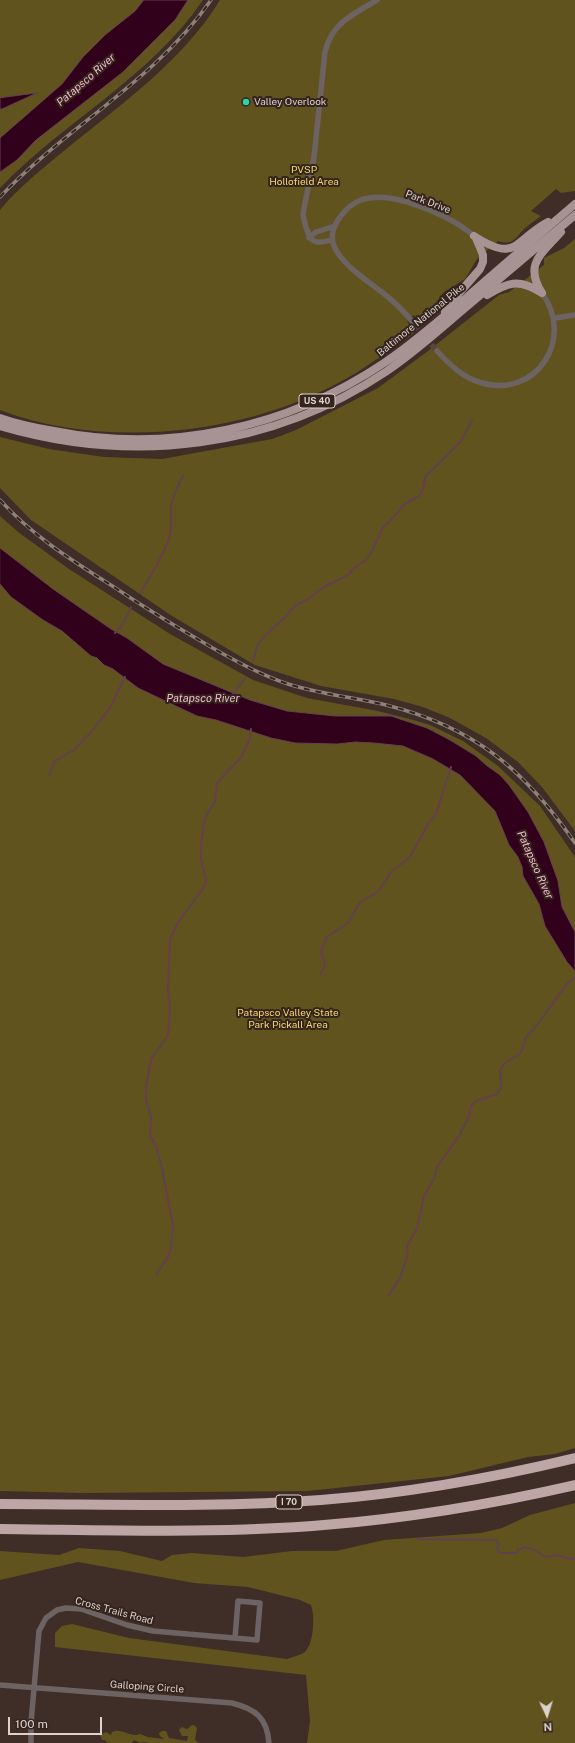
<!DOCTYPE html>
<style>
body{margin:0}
#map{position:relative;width:575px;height:1743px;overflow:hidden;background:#3e2e27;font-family:"Public Sans",sans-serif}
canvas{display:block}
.north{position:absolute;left:527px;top:1695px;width:40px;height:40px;-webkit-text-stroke:3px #34241d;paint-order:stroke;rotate:176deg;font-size:11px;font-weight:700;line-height:16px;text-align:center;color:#dcd1cc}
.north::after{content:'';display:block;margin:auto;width:14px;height:18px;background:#dcd1cc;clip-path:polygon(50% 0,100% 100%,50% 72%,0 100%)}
.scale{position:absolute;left:8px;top:1717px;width:94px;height:18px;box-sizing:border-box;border:2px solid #dcd1cc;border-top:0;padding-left:5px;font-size:12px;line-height:14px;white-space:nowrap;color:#dcd1cc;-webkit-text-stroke:3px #34241d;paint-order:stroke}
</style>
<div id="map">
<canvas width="575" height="1743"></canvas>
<div class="north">N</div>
<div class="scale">100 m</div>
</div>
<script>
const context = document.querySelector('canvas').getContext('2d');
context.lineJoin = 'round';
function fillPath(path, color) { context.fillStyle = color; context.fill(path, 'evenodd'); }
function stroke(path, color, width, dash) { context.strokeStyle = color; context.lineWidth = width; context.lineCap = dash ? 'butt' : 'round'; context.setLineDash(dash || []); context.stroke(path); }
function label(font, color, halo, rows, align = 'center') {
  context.font = font + ' "Public Sans",sans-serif'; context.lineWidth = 4; context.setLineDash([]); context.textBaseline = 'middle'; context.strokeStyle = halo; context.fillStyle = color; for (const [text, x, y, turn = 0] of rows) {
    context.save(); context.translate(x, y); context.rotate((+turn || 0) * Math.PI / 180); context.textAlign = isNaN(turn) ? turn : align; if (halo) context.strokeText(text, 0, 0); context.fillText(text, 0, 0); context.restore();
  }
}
fillPath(new Path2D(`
 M0,0H203C150,78 64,121 0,188Z
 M220,0H575V191L561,193L556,189L531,211L541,216C536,220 530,224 525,228C515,238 514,246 498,241L477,259L465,279L444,292L420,322L414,315L407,321L414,333C393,347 372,364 349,377C251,434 107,451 0,410V210C19,187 42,169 65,150C120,105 182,62 220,0Z
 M575,239V831L542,787L518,762L486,738L450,718L423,707L394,699L321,686L255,665L172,616L31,520L0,488V437L49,449L104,457L162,459L272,439L296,430L378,388L428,351L499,295L509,292L544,265V258L564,248Z
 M0,516L18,532L69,569L170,634L253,680L307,698L378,711L417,721L430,725L463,741L498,766L540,806L575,857V1448L555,1454L528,1457L449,1476L308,1491L83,1493L0,1491Z
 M575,1503V1743H307L310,1721L306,1675L55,1647V1633L62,1626L72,1624L129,1638L287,1659C292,1657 301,1655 305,1652C314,1643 315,1616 311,1605L300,1600L248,1587L194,1583L78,1562L0,1580V1551L59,1555L79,1548L120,1551L162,1561L172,1555L192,1553L243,1557L292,1551H336L384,1540L481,1533L502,1528L530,1515Z
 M194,1725L197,1728L195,1740L199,1743H148L145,1742L138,1743L139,1742L134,1740L131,1743H108L105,1740H102L100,1735L106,1732L111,1735L112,1732C121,1727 130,1738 140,1734L148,1737L164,1739L160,1736L159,1733L162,1731H166L169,1738L187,1741L188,1736H182L179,1730L182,1727L186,1729L189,1728L190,1726Z`), '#61531d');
const water = new Path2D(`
 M144,0H188L175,20L123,72L36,140L17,160L0,172V138L62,84L83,57L105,35L135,11Z
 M37,93L2,109H0V98Z
 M0,548L53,589L111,629L127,638L163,664L250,700L287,711L335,716H391L427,728L450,740L476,756L486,765L500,775L509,785L528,812L544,842L558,881L562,907L575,932V971L567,962L545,926L539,904L523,876L522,867L518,857L509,845L495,811L460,775L433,759L403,746L374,743L355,742L337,744L295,743L271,738L216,720L197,716L138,688L113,669L104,665L97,658L91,656L62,631L43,620L11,597L0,584Z`);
fillPath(water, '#31011b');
stroke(water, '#643f50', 1);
stroke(new Path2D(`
 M140,593C150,577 166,552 170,535C172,526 171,517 171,508C172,496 178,486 183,476
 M115,633L123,624L131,607
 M253,661L258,644L263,638L284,618L296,605L307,600L322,588L348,575L355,567L365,561L371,553L383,527L389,522L406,503L419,496L423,489L425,477L461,441L472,420
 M232,695L246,677
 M49,775L55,761L74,750L92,731L110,708L125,677
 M320,975L325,966L321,951L327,937L348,923L360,902L378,892L392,871L410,857L428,824L436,814L451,767
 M156,1275L168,1257L171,1248L173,1226L162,1168L156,1146L150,1136L151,1117L146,1100V1087L151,1059L167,1037L169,1028L170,1007L168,991L170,939L179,921L202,890L206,882L201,858V845L205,818L215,801L217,783L242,756L250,738L251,729
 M388,1296L400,1278L408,1254L407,1246L417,1229L424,1196L434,1179L437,1167L459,1136L469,1116L471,1106L476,1101L497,1094L501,1088L500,1070L505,1063L521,1053L526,1037L538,1024L566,985L575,977
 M417,1539L496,1540L499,1544L497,1549L500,1553H517L518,1549H522L523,1547L533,1549L545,1557L559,1555L565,1558L575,1559`), '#643f50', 2);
stroke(new Path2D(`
 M415,325L437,351`), '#564640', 5.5, [5.5, 3]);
stroke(new Path2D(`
 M309,238L316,232L335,226
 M332,240C319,243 311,245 307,230C305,225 304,220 303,214L314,157L325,52C332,22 353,15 377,0
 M555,318L575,315
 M415,325C407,315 399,306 389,298C373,284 342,266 334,246C330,236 334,225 340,217C345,210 353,203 361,200C391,189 451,216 474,236
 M437,351C450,365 463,378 482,383C537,398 575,339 542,293
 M0,1685L232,1703C255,1709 267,1717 269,1743
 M31,1743V1723L39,1631L46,1618L57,1610L66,1608L81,1609L127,1625L153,1631L257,1640L260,1603L238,1601L235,1638`), '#6d6363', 5.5);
stroke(new Path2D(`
 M474,236C517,264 514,240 548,222
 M542,293C523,263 543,253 561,232
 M487,295C507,283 518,278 540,292
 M445,312L453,300L480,269L483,262V255L476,238
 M0,418C17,424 36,428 54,431C169,454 287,428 384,363C413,344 439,320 466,298C502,266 539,235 575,204
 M0,426C133,465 271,449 387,371C412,354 435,334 458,314C497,281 536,248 575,215`), '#a79393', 8);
stroke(new Path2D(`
 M0,1504C107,1504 214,1508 321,1500C407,1493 492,1478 575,1458
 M0,1529C108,1530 216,1534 324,1525C409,1518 492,1504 575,1485`), '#bea6a6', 10);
const rail = new Path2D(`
 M0,197C66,127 155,81 211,0
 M0,500C34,538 78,564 120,591C150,611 180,629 211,647C235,661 259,674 285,683C318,694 352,697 386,705C474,727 524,769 575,843`);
stroke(rail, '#8e807a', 3.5);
stroke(rail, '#34241d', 2, [6]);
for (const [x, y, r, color] of [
 [246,102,4,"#2ad5ac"]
]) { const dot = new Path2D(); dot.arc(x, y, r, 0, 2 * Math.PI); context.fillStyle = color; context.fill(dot); stroke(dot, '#34241d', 1.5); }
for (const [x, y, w] of [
 [317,401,36],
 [289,1502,26]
]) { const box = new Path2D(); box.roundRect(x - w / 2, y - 7, w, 14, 3); context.fillStyle = '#34241d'; context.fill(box); stroke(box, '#dcd1cc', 1); }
label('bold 9px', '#dcd1cc', null, [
 ["US 40",317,401],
 ["I 70",289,1502]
]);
label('10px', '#dcd1cc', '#34241d', [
 ["Valley Overlook",254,102]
], 'left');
label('10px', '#f7da6b', '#34241d', [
 ["PVSP",304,170],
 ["Hollofield Area",304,182],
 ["Patapsco Valley State",288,1013],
 ["Park Pickall Area",288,1025]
]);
label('10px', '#dcd1cc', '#34241d', [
 ["Park Drive",428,202,21],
 ["Baltimore National Pike",421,320,-39],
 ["Cross Trails Road",114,1611,15],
 ["Galloping Circle",147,1687,4]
]);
label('italic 11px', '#f8b8d2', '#34241d', [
 ["Patapsco River",86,80,-41],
 ["Patapsco River",203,699],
 ["Patapsco River",535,865,66]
]);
</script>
